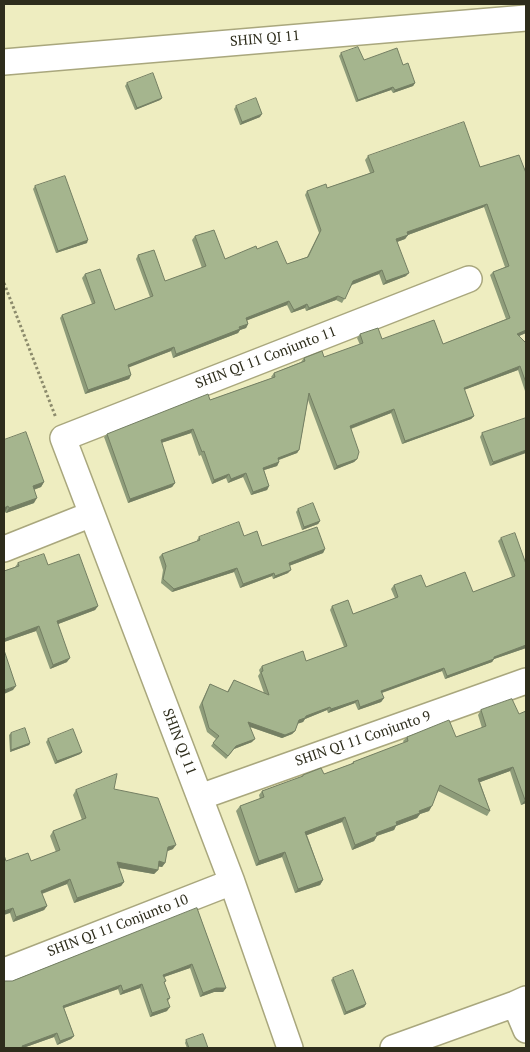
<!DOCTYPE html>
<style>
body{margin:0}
#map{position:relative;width:530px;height:1052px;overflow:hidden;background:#eeedc0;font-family:"PT Serif",serif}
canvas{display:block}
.frame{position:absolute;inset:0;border:5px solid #2e2d1c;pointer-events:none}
</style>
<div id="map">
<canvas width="530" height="1052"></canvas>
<div class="frame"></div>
</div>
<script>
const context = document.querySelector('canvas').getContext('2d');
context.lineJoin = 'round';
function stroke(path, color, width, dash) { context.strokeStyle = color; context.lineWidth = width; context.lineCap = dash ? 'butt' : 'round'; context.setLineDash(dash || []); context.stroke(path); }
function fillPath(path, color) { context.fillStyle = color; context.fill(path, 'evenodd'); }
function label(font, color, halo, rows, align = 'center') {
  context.font = font + ' "PT Serif",serif'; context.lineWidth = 5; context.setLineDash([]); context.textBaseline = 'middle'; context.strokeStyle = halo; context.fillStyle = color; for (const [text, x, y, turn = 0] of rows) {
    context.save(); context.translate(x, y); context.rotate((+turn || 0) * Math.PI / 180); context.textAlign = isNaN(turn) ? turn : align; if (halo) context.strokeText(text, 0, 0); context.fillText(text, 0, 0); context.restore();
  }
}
const minor = new Path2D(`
 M4,62L526,18
 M4,549L92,514
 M200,797L526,681
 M4,971L232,882
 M515,1004L526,1030
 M290,1048L232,882L63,438L469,279
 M393,1048L515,1004L526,999`);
stroke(minor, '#a9a77d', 28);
stroke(new Path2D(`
 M4,283L56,418`), '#8c8b6c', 3, [2.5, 2.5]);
stroke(minor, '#fff', 25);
fillPath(new Path2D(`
 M341,53L364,60L403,65L415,83L413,86L393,93L391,90L356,102L339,56Z
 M127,83L162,98L160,100L135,110L125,86Z
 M236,106L260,117L240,125L234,109Z
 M519,155L526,333L519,336L526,343V394L518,370L464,390L474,416L471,419L402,444L391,413L351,429L357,459L354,462L334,470L308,400L299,450L297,453L279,460V462L277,466L264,470L269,486L267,490L251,495L243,477L228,483L226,478L212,484L201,455L199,456L191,433L161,443L175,483L172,487L128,503L104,437L107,434L210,400L272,378L271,377L274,373L301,362L304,358L324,357L360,345L357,338L360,334L382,339L443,344L506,319L490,275L493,272L505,267L484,207L408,235L405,239L397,242L406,276L383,285L379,274L352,285L342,303L336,300L306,311L305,308L291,313L287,305L247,320L248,324L246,328L240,330L238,333L173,358L171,351L128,367L131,375L129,379L85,394L60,318L62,315L92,304L82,278L85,274L115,310L150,297L136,259L138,255L165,281L202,268L192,240L195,236L225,259L257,249L287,264L307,257L319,233L305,195L307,191L327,188L370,173L365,160L368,156L480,167Z
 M35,186L87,243L56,253L33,189Z
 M526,418L490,466L480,437L482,433Z
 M4,440L44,482L41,487L34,490V503L6,513L5,512H4Z
 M298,509L320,521L318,524L302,530L296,512Z
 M244,536L262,546L325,549L323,553L289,566L288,573L273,579L272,576L240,588L234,572L172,592L161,583L163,570L159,557L162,554L197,541V540L199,537Z
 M501,538L526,564V648L494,659L492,662L445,679L442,671L382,693L384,698L381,702L358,710L355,703L328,713L327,710L305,719L303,722L298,723L295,731L292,734L282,738L250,727L252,742L234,749L226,759L211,746L216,739L207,732L199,707L208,688L210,684L227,692L234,680L264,693L258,676L260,673L259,670L262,666L306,661L344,647L330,610L332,606L353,614L395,598L391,589L394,585L426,587L473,592L512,577L498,541Z
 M18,563L48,565L98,606L95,610L58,624L67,662L50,669L36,631L4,642V571L15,567Z
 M512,699L526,803L521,805L510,771L480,782L490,811L487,816L438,791L429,811L420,814L417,818L396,826L394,830L377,836L374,841L352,850L342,822L307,835L323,880L320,885L295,893L282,857L256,866L236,811L240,806L260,799L259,795L262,791L301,777L303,775L324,774L351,764L353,762L404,743L403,741L407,737H456L482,728L478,715L481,710Z
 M11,733L30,743L29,745L10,752L9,735Z
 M48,739L82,752L80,754L55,764L46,742Z
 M114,789L173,849L167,851L165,863L162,867L158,866V870L154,874L119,868L124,882L121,886L74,903L67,884L42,894L47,906L44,910L13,922L10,913L6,861H31L56,852L50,836L53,831L82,820L73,795L76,790Z
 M197,908L226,988L223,992H214L200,997L190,968L164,977L166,981L164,983L170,998L168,1001L167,1011L150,1017L140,988L120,995L118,989L64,1008L74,1036L71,1039L57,1045L54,1037L23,1048H4L12,981Z
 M333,978L366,1004L364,1007L344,1015L331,980Z
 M186,1040L208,1048H187L185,1043Z`), '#8e9c7a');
fillPath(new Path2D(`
 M415,83L413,86L393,93L395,90Z
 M393,87L391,90L356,102L358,100Z
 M162,98L160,100L135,110L137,108Z
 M262,114L260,117L240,125L242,122Z
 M487,204L484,207L405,236L407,232Z
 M408,235L405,239L394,243L396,239Z
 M88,240L87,243L56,253L58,251Z
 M382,270L379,274L351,285L353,281Z
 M409,273L406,276L383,285L386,281Z
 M338,296L336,300L306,311L309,308Z
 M289,301L287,305L243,322L246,318Z
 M307,304L305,308L291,313L294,310Z
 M248,324L246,328L240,330L238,333L173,358L176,354Z
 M526,330V333L514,338L517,334Z
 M174,347L171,351L125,369L128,365Z
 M520,366L518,370L461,391L464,388Z
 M131,375L129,379L85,394L88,390Z
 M394,409L391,413L347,430L350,426Z
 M474,416L471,419L402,444L405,441Z
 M193,429L191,433L158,444L161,440Z
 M299,450L297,453L275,461L278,458Z
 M526,450V453L490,466L493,462Z
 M357,459L354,462L334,470L337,466Z
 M279,462L277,466L261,471L263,468Z
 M246,473L243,477L228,483L231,479Z
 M229,474L226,478L212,484L214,480Z
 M44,482L41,487L29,491L33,486Z
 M175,483L172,487L128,503L130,499Z
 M269,486L267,490L251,495L253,492Z
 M37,498L34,503L6,513L9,508Z
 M8,506L5,512H4V508Z
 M320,521L318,524L302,530L304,527Z
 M325,549L323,553L286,567L289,563Z
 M237,568L234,572L172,592L174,589Z
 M291,570L288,573L273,579L275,576Z
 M274,573L272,576L240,588L243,584Z
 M98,606L95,610L53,626L57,621Z
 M39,626L36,631L4,642V639Z
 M526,645V648L494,659L492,662L445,679L447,676L494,657Z
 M70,658L67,662L50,669L53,665Z
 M444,668L442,671L378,694L381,691Z
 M16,686L13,690L4,694V690Z
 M384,698L381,702L358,710L360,707Z
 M358,700L355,703L328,713L331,709Z
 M330,707L327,710L305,719L303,722L297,724L299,720L306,716Z
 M248,722L295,731L292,734L282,738L245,725Z
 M255,739L252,742L234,749L226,759L236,746Z
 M30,743L29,745L10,752L11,750Z
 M82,752L80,754L55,764L57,761Z
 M513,767L510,771L475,784L478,779Z
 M526,799V803L521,805L525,800Z
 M432,806L429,811L420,814L417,818L396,826L394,830L373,837L376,833L419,811Z
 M345,817L342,822L302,837L305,832Z
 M377,836L374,841L352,850L355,845Z
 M176,845L173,849L165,852L168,847Z
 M285,852L282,857L256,866L259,861Z
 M159,861L165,863L162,867L155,866Z
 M117,862L158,870L154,874L114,867Z
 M70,879L67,884L38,895L41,891Z
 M323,880L320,885L295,893L298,889Z
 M124,882L121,886L74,903L77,898Z
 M47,906L44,910L13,922L16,917Z
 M13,908L10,913L4,915V911Z
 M192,964L190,968L161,978L163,975Z
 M142,984L140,988L120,995L123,991Z
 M121,985L118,989L61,1009L63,1006Z
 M216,988H226L223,992H214L200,997L203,993Z
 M366,1004L364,1007L344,1015L346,1012Z
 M170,1007L167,1011L150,1017L152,1013Z
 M57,1033L54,1037L23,1048H20L22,1046Z
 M74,1036L71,1039L57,1045L60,1041Z`), '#747f63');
const building = new Path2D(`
 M358,47L364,60L397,48L403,65L408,63L415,83L395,90L393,87L358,100L341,53Z
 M153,73L162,98L137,108L127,83Z
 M256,98L262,114L242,122L236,106Z
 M464,122L480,167L519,155L526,173V330L517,334L526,343V383L520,366L464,388L474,416L405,441L394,409L350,426L359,452L357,459L337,466L309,393L299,450L278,458L279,462L263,468L269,486L253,492L246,473L231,479L229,474L214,480L204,451L202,452L193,429L161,440L175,483L130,499L107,434L208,394L210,400L275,377L274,373L305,361L304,358L322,351L324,357L363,343L360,334L378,328L382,339L434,320L443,344L510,318L493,272L509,266L487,204L407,232L408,235L396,239L409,273L386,281L382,270L353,281L345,299L338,296L309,308L307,304L294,310L289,301L246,318L248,324L239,327L240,329L176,354L174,347L128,365L131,375L88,390L62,315L95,303L85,274L100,269L115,310L153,296L138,255L154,250L165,281L206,266L195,236L214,230L225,259L256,246L257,249L277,241L287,264L308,257L321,230L307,191L326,184L327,188L374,172L368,156Z
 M65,176L88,240L58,251L35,186Z
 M526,418V450L493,462L482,433Z
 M26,432L44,482L33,486L37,498L9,508L8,506L4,508V440Z
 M313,503L320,521L304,527L298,509Z
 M239,522L244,536L257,531L262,546L317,527L325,549L289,563L291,570L275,576L274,573L243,584L237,568L174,589L163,579L166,566L162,554L200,540L199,537Z
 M515,533L526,564V645L494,657V659L447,676L444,668L381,691L384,698L360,707L358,700L331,709L330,707L306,716L305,718L299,720L295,731L285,735L248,722L255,739L236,746L228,756L213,743L219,736L209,728L202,703L210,684L228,692L234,680L269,695L261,672L263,671L262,666L303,651L306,661L347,646L332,606L348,600L353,614L398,597L394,585L421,575L426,587L465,572L473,592L515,576L501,538Z
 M44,554L48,565L79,554L98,606L57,621L70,658L53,665L39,626L4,639V571L19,566L18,563Z
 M4,650L16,686L4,690Z
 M512,699L519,714L526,711V799L525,800L513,767L478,779L490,811L440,785L432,806L419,811L420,813L396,822L397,825L376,833L377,836L355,845L345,817L305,832L323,880L298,889L285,852L259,861L240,806L264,797L262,791L303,776V775L321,768L324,774L354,763L353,762L408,741L407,737L449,720L456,737L486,726L481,710Z
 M25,728L30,743L11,750V733Z
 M73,729L82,752L57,761L48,739Z
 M117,774L114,789L158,798L176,845L168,847L165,863L159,861L158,870L117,862L124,882L77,898L70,879L41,891L47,906L16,917L13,908L4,911V855L6,861L28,853L31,861L60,850L53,831L86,818L76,790Z
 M197,908L226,988H216L203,993L192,964L163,975L166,981L164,982L170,998L167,999L170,1007L152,1013L142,984L123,991L121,985L63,1006L74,1036L60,1041L57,1033L22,1046L23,1048H4V981H12Z
 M353,970L366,1004L346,1012L333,978Z
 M203,1034L208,1048H189L186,1040Z`);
fillPath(building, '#a5b58e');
stroke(building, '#747f63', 1);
label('14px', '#2e2d1c', '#fff', [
 ["SHIN QI 11",265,39,-5],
 ["SHIN QI 11 Conjunto 11",266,358,-21],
 ["SHIN QI 11 Conjunto 9",363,739,-19],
 ["SHIN QI 11",179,742,69],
 ["SHIN QI 11 Conjunto 10",118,926,-21]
]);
</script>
